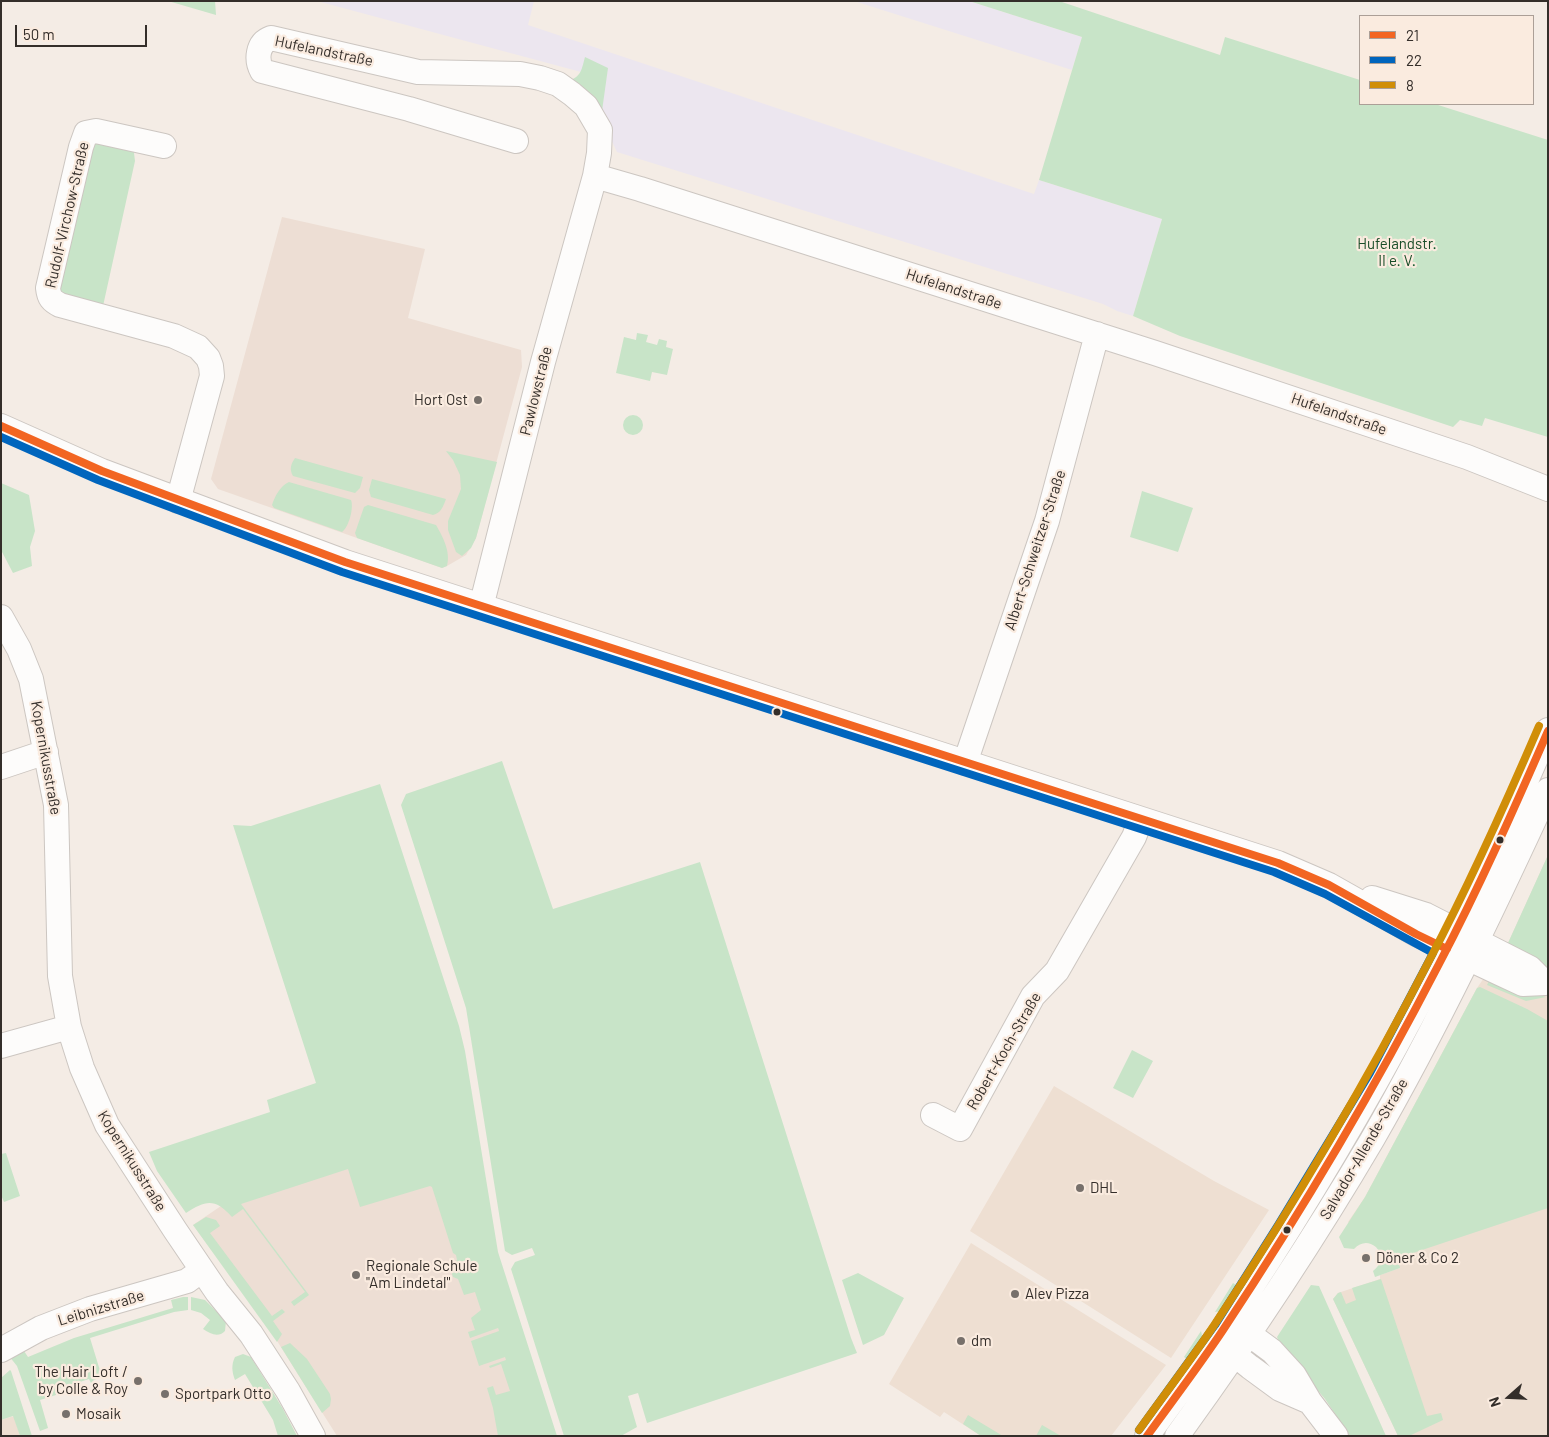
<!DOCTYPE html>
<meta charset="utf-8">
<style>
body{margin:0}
#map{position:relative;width:1549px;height:1437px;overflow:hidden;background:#f4ece5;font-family:Barlow,sans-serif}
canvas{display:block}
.frame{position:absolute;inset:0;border:2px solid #342e2a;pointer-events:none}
.legend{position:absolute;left:1359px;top:15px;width:175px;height:90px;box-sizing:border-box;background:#faebdf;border:1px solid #ab9f97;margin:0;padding:6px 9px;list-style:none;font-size:15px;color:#342e2a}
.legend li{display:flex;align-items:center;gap:10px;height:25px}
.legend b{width:25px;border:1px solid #ab9f97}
.north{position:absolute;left:1484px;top:1372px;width:50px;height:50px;-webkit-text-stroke:4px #faebdf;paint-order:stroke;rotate:251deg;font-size:14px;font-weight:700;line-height:20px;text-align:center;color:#342e2a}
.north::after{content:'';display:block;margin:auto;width:18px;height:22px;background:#342e2a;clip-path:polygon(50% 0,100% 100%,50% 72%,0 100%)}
.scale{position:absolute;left:15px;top:25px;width:132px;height:22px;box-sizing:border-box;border:2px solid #342e2a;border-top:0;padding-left:6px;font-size:15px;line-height:18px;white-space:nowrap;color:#342e2a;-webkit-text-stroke:4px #faebdf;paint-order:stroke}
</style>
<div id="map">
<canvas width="1549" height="1437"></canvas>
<div class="frame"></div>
<ul class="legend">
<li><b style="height:6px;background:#f26522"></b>21</li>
<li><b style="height:6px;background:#0065bd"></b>22</li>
<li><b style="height:6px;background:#d08e08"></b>8</li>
</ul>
<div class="north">N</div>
<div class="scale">50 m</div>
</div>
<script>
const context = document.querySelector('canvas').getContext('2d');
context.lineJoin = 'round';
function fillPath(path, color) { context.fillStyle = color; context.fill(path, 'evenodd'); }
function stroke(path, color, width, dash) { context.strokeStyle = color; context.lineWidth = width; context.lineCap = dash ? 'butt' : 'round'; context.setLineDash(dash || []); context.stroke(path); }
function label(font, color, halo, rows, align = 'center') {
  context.font = font + ' Barlow,sans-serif'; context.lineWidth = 4.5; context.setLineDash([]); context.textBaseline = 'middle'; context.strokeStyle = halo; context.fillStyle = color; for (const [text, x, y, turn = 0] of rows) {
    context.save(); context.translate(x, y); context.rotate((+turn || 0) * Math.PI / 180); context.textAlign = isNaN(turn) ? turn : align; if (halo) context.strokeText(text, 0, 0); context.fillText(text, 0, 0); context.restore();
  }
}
fillPath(new Path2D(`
 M1548,855V1436H1398L1333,1299L1338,1293L1380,1279V1275L1400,1268L1348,1222L1365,1197L1477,988L1508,943Z
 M1054,1086L1214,1181L1269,1210L1171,1358L970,1231Z
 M971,1243L1166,1365L1111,1436H981L944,1412L940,1417L889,1384Z
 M14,1416L20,1436H1V1420Z`), '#eedfd2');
fillPath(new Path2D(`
 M317,1H534L528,25L1034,194L1039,180L1162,219L1133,316L1117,311L1103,304L617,152L598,112L577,78L581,72Z
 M854,1H969L1082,37L1072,70Z`), '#ece6ef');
fillPath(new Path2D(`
 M282,217L425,249L408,318L521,350L522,367L476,538L466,555L447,566L442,568L218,489L211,479Z
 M439,1139L532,1436H337L267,1325L193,1225L221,1206Z`), '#edded4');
fillPath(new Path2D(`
 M168,1H215L216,15Z
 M969,1H1059L1220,55L1225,37L1360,80V104H1435L1548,140V437L1485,418L1482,426L1460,420L1453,427L1180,336L1133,316L1162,219L1039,180L1082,37Z
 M585,57L608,68L602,111L566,82C581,77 581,72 585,57Z
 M93,139L133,145L135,161L103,306L57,293Z
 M637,333L648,335L646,342L657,345L659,339L667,341L666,347L673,349L667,375L652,372L650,381L616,373L624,337L636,340Z
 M623 425a10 10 0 1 1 20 0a10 10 0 1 1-20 0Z
 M446,451L497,462L476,538L471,548L462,556L456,552L448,530V521L461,489L460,475L453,460Z
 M295,458L363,477L360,488L355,493L293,476C289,469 291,464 295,458Z
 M372,479L446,499C443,507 441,513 433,515L371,497L369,490Z
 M289,482L351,500C354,508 349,527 342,532L274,508L272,505C275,496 280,486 289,482Z
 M1,483L29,495L35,531L30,547L32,566L13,573L1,550Z
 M1142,491L1193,508L1178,552L1130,537Z
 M368,505L436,525C443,537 451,552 447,566L442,568L357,538L355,533L364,507Z
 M502,761L553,909L700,862L851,1338L857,1353L647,1423L638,1393L628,1396L637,1427L621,1436H564L511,1269L515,1262L535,1255L532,1248L512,1255L505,1251L466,1008L401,805L406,794Z
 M380,784L459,1026L465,1051L498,1252L557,1436H498L493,1408L487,1388L493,1386L496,1395L510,1391L501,1364L490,1368L489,1366L506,1360L505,1357L479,1366L471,1341L499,1331L498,1328L470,1338L468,1332L475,1330L471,1318L481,1310L475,1292L464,1295L458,1279L453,1277L450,1268L457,1260L456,1255L453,1253L432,1187L430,1186L360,1207L348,1169L241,1204L309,1295L294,1306L291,1302L305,1292L243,1209L232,1217C215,1198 206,1200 186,1213L157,1171L149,1152L270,1112L267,1100L316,1083L233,825L251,826Z
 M1548,855V968H1546L1512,950L1508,943Z
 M1489,981L1511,986L1546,997L1526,1001L1487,985Z
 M1480,987L1527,1009L1548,1021V1208L1398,1258L1400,1268L1375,1277L1373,1271C1382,1264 1383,1255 1376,1247C1368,1241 1361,1242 1354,1249L1344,1248L1339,1237L1365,1197L1477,988Z
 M1437,989L1441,991L1362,1134L1270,1285L1265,1282Z
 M1132,1050L1153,1061L1133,1098L1113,1088Z
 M6,1153L20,1196L4,1202L1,1195V1154Z
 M206,1217L216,1220L220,1226L210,1233L272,1316L282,1309L285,1312L273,1321L282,1334L277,1342L193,1225Z
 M858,1273L904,1298L884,1335L863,1345L842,1280Z
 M1381,1279L1427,1416L1441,1413L1443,1420L1409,1436H1398L1333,1299L1338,1293L1341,1292L1346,1304L1356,1300L1352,1288Z
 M1233,1283L1236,1285V1292L1222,1311L1215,1312Z
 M1311,1285L1319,1286L1386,1436H1350L1325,1399L1281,1347L1277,1337Z
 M183,1297H188V1310L174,1312L90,1338L102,1377L94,1380L91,1383L89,1379L55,1390L56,1395L40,1400L48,1428L40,1431L17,1366L9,1356L22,1348L28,1357L74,1338L173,1308L171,1300Z
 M191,1297L205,1300L226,1321L225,1331C218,1338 211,1334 203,1329L210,1320L201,1313L191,1310Z
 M1201,1331C1205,1342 1196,1352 1190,1361L1184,1357Z
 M290,1343L307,1359L330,1394L331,1399L330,1406L322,1413L281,1347Z
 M243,1354L251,1357L283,1409L297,1436H278L273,1420L245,1374L235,1380C232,1372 231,1365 235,1357Z
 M10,1370L11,1371L32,1436H20L13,1416L1,1420V1378Z
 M968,1415L1003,1436H981L963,1424Z
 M1042,1425L1061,1436H1036Z`), '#c8e4c8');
const minor = new Path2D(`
 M164,146L96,131L86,133L81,147L48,288C49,298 52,301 60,305L174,336L198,347L208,358L211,366L212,376L178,501
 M595,176L640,189L1155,353L1467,457L1548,489
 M1,426L102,471L345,562L1278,863L1329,885L1416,934L1499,973L1523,984L1545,983
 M481,607L543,362L595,176L599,153L600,130L586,106L572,94L558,84L540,78L520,74L418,72L271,38C257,43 256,60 262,71L409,109L516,141
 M1,617L19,649L31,679L56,805L60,976L69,1027L82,1068L107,1125L175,1230L217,1292L251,1334L288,1391L313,1436
 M965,763L1047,521L1097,334
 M1,767L46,752
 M1372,898L1426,915L1530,968L1545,983
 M1,1046L69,1027
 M933,1115L960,1129L1033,996L1057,971L1134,837L1141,819
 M1234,1332L1249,1334L1272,1351L1294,1375L1310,1402L1336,1436
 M1228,1341L1235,1355L1250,1367L1280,1389L1310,1402
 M1,1350L41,1328L90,1309L187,1281L202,1270
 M1147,1436C1172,1401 1199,1366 1223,1330C1350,1141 1460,940 1548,730
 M1177,1436C1246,1341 1312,1242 1372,1140C1437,1027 1493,909 1548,790`);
stroke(minor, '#ccc6c1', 26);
stroke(minor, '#fdfcfb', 24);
stroke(new Path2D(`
 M1,426L102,471L345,562L1278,863L1329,885L1416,934L1447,949
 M1147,1436C1173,1400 1199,1366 1223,1330C1302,1211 1374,1090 1439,964C1479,888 1514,809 1548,731`), '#f26522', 8);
stroke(new Path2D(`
 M1,437L98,480L342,572L1274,872L1325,894L1433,953L1370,1073L1278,1225L1215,1325L1139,1430`), '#0065bd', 8);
stroke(new Path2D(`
 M1139,1430C1164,1395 1191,1360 1215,1324C1293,1206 1365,1085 1430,959C1470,883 1505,805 1539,726`), '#d08e08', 8);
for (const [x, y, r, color] of [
 [478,400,5,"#77706b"],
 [777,712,4.5,"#342e2a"],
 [1500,840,4.5,"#342e2a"],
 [1080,1188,5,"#77706b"],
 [1287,1230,4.5,"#342e2a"],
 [1366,1258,5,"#77706b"],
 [356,1275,5,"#77706b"],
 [1015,1294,5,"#77706b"],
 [961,1341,5,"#77706b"],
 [138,1381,5,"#77706b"],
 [165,1394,5,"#77706b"],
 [66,1414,5,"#77706b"]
]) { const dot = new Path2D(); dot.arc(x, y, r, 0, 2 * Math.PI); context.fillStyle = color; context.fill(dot); stroke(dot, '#faebdf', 2); }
label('15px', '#342e2a', '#faebdf', [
 ["Hufelandstraße",324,51,12],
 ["Rudolf-Virchow-Straße",67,215,-77],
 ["Hufelandstraße",954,289,18],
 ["Pawlowstraße",536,391,-76],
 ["Hufelandstraße",1339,414,19],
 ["Albert-Schweitzer-Straße",1035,550,-72],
 ["Kopernikusstraße",46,758,80],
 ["Robert-Koch-Straße",1004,1051,-60],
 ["Salvador-Allende-Straße",1364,1149,-60],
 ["Kopernikusstraße",132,1161,58],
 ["Leibnizstraße",101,1308,-17]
]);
label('15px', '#194d28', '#faebdf', [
 ["Hufelandstr.",1397,244],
 ["II e. V.",1397,261]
]);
label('15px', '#342e2a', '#faebdf', [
 ["Hort Ost",468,400,"right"],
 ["DHL",1090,1188],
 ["Döner & Co 2",1376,1258],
 ["Regionale Schule",366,1266],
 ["\"Am Lindetal\"",366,1283],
 ["Alev Pizza",1025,1294],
 ["dm",971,1341],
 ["The Hair Loft /",128,1372,"right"],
 ["by Colle & Roy",128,1389,"right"],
 ["Sportpark Otto",175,1394],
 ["Mosaik",76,1414]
], 'left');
</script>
